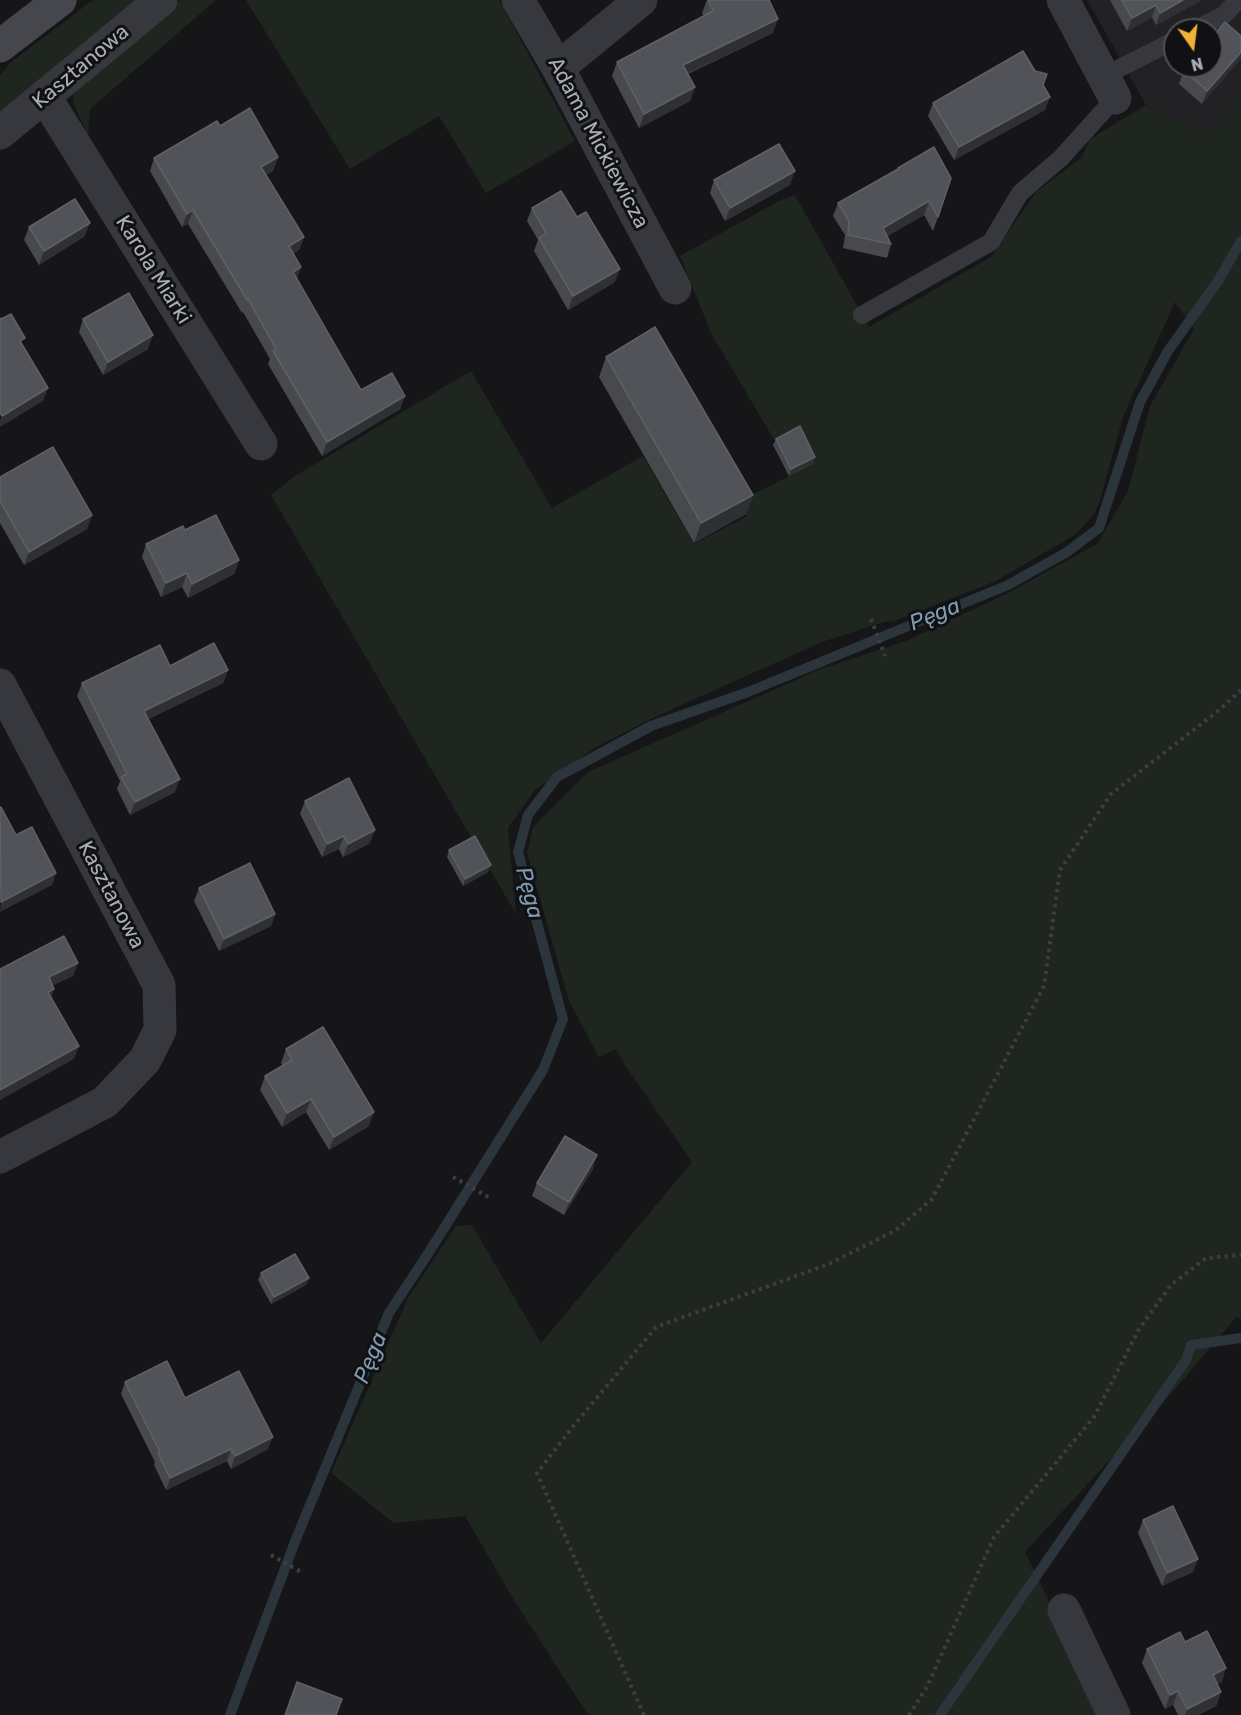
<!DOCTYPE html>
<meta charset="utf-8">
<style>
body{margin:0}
#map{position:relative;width:1241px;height:1715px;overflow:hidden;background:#161618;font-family:Rubik,sans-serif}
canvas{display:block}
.north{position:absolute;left:1163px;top:18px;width:60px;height:60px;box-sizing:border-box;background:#111113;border:2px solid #4d4f55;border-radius:50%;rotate:166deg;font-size:16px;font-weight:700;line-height:24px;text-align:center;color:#a8adb8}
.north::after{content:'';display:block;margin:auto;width:21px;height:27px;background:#f2b134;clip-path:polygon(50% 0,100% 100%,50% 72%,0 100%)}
</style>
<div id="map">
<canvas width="1241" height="1715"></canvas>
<div class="north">N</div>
</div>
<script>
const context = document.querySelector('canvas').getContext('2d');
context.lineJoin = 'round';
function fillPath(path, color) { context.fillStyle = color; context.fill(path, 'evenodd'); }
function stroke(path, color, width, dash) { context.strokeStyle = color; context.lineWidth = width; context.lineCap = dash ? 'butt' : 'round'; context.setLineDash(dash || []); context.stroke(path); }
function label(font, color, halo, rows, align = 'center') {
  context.font = font + ' Rubik,sans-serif'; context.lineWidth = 6; context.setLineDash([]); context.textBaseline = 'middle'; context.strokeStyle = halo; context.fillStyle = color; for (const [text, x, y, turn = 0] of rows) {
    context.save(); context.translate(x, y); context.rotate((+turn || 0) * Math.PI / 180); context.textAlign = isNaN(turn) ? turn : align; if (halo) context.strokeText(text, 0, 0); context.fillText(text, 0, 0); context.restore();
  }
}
fillPath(new Path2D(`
 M1087,0H1241V98L1209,135L1146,105ZM1175,30H1211V66H1175Z`), '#222225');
fillPath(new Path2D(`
 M93,0H137L0,112V75L10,63Z
 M180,0H216L90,109L88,136L74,105L73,96L79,84Z
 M246,0H499L575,141L486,193L439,116L350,169Z
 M1241,98V1319L1236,1317L1178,1386L1025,1552L1104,1715H588L512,1597L465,1516L394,1523L331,1473L408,1298L456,1226L472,1225L541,1343L692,1162L625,1065L616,1049L599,1057L569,1001L527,853L533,827L588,772L821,669L906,641L1008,593L1097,544L1128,491L1150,406L1194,329L1175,302L1123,417L1099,504L1092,517L1076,534L996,581L892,622L887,621L822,642L655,717L596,747L534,791L508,828L516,914L271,495L295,476L471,371L552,508L643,456L694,544L747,516L738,502L813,464L797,433L776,443L711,333L680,256L779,201L795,195L869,327L991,257L1036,192L1081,158L1090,139L1146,105L1209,135Z`), '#1e261f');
stroke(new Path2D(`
 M230,1715L296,1539L389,1313L431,1249L543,1070L563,1019L518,852L528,815L557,777L651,726L748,692L1008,585L1067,552L1099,528L1140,402L1168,351L1218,281L1241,241
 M940,1715L1186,1360L1191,1345L1241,1338`), '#2c353c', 10);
stroke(new Path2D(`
 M871,619L885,656
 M453,1177L490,1198
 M271,1555L303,1573
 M644,1715L537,1473L575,1424L656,1327L829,1264L896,1230L932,1199L1044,986L1060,870L1111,794L1218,711L1241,690
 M909,1715L927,1687L994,1537L1094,1417L1139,1329L1171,1285L1206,1258L1241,1255`), '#3d3f44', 4, [3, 4.5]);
stroke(new Path2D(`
 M1194,30L1224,15L1238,0
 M1104,76L1175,40
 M862,315L991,242L1020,193L1061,158L1115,98`), '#37383d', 18);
stroke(new Path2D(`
 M518,0L558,68L675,288
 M1063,0L1115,98
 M558,68L641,0
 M45,97L261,444
 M0,133L161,0
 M0,685L159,985L160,1030L145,1060L105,1102L0,1157
 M1064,1610L1114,1715`), '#37383d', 33);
stroke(new Path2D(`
 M0,46L60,0`), '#45474d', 33);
fillPath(new Path2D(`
 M707,0L773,33L688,74L695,87L690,101L639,128L612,76L617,62L704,16L702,13Z
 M1110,0H1202L1156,25L1152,17L1127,31Z
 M1241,36L1202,104L1179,84L1184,70Z
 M1043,85L1045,110L954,160L928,116L933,103Z
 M220,126L278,157L273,171L266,175L304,237L299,250L293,254L301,267L297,278L361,390L405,396L400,409L322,456L268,364L270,359L243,312L242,313L188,224L182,227L150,171L154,158Z
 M934,147L938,217L933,231L924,215L887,236L891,244L887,258L843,248L845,235L833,216L838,203L897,170L898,168Z
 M714,180L790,185L725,221L710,193Z
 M532,208L615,282L568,310L534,251L538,240L527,221Z
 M29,227L85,236L39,265L24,240Z
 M83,319L148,349L103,375L79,332Z
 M606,357L753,495L746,514L694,543L599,377Z
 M776,439L815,457L813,464L789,476L773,445Z
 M0,477L92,515L87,529L24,565L0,523Z
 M185,530L239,560L234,574L188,598L182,587L161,597L142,557L146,544Z
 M170,666L228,670L223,683L148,719L175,792L130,815L117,789L120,781L77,696L82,683Z
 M305,801L370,843L343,857L339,849L322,857L300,814Z
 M449,850L488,872L463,886L447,857Z
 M199,888L275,914L271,926L219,951L194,901Z
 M286,1049L369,1126L329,1150L306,1112L282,1127L260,1090L265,1076L283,1066L281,1063Z
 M593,1169L564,1215L532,1196L537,1183Z
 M261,1273L309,1278L306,1285L271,1304L258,1280Z
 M125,1382L185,1398L268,1449L231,1469L227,1461L166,1490L154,1465L155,1462L121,1394Z
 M1143,1520L1198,1559L1193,1572L1162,1586L1138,1533Z
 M1185,1642L1222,1682L1217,1684L1221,1692L1216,1706L1198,1715H1178L1173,1705L1165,1709L1142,1663L1147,1649Z`), '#47494d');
fillPath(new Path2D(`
 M1183,0H1202L1156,25L1160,13Z
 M1156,5L1152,17L1127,31L1132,18Z
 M778,19L773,33L678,78L683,65Z
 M1241,52V59L1202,104L1207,91Z
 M695,87L690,101L639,128L644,114Z
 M1050,97L1045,110L954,160L959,147Z
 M278,157L273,171L256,180L261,167Z
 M795,171L790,185L725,221L730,208Z
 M929,201L924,215L878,242L883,228Z
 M193,210L188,224L182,227L187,214Z
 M90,223L85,236L39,265L44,251Z
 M304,237L299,250L284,259L289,246Z
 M301,267L296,280L293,272Z
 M620,269L615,282L568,310L573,296Z
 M153,335L148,349L103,375L108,362Z
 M48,388L43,401L0,427V420L2,416Z
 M405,396L400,409L322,456L327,442Z
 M815,457L813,464L789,476L791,469Z
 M753,495L746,514L694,543L701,523Z
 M92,515L87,529L24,565L29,552Z
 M239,560L234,574L188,598L192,584Z
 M187,573L182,587L161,597L166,583Z
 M228,670L223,683L139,724L144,711Z
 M180,779L175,792L130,815L135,802Z
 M375,830L370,843L343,857L348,844Z
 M344,836L339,849L322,857L327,844Z
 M491,865L488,872L463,886L465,879Z
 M56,873L52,885L0,912L1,902Z
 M275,914L271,926L219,951L224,939Z
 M78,963L73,976L44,990L49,977Z
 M54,989L50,1002L48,992Z
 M79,1046L74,1059L0,1100V1090Z
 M311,1099L306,1112L282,1127L287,1113Z
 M374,1112L369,1126L329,1150L334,1137Z
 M597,1155L593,1169L564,1215L569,1202Z
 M309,1278L306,1285L271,1304L274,1297Z
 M273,1437L268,1449L231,1469L235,1456Z
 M231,1449L227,1461L166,1490L170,1478Z
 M1198,1559L1193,1572L1162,1586L1167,1573Z
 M1226,1668L1222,1682L1208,1688L1213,1675Z
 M1178,1691L1173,1705L1165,1709L1170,1695Z
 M1221,1692L1216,1706L1198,1715H1185L1187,1709Z`), '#2f3033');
const building = new Path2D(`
 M708,0H769L778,19L683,65L695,87L644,114L617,62L713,11Z
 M1122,0H1183L1160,13L1156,5L1132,18Z
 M1225,22L1241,36V52L1207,91L1184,70L1187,66H1211V39Z
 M1023,51L1035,71L1047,74L1043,85L1050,97L959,147L933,103Z
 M250,108L278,157L261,167L304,237L289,246L301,267L293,272L361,390L392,373L405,396L327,442L273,351L276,349L248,299L247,300L193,210L187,214L154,158L217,121L220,126Z
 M779,144L795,171L730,208L714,180Z
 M934,147L951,178L938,217L929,201L883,228L891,244L848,235L849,221L838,203L898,169V168Z
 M561,191L577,217L586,212L620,269L573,296L539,238L546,233L532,208Z
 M75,199L90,223L44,251L29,227Z
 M129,293L153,335L108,362L83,319Z
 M11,314L25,338L20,341L48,388L2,416L0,413V318L1,319Z
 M655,327L753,495L701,523L606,357Z
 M800,426L815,457L791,469L776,439Z
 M53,447L92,515L29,552L0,501V477Z
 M216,515L239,560L192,584L187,573L166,583L146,544L183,526L185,530Z
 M214,643L228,670L144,711L180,779L135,802L121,777L127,774L82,683L160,645L170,666Z
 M349,778L375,830L348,844L344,836L327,844L305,801Z
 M0,807H1L16,835L32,827L56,873L1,902Z
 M475,836L491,865L465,879L449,850Z
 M250,863L275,914L224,939L199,888Z
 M64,936L78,963L49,977L54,989L48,992L79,1046L0,1090V969Z
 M323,1027L374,1112L334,1137L311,1099L287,1113L265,1076L292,1060L286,1049Z
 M565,1136L597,1155L569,1202L537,1183Z
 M295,1254L309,1278L274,1297L261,1273Z
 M167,1361L185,1398L239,1371L273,1437L235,1456L231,1449L170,1478L158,1453L160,1452L125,1382Z
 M1173,1506L1198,1559L1167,1573L1143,1520Z
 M1207,1631L1226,1668L1213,1675L1221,1692L1187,1709L1178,1691L1170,1695L1147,1649L1180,1632L1185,1642Z
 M297,1682L342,1699L336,1715H285Z`);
fillPath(building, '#525359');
stroke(building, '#5f6168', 1.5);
label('21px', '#a8adb8', '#111113', [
 ["Kasztanowa",81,67,-40],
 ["Adama Mickiewicza",598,143,62],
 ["Karola Miarki",153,270,58],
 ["Kasztanowa",111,895,62]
]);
label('italic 22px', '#7f9bb3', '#111113', [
 ["Pęga",935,615,-22],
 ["Pęga",529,893,75],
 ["Pęga",371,1358,-68]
]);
</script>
